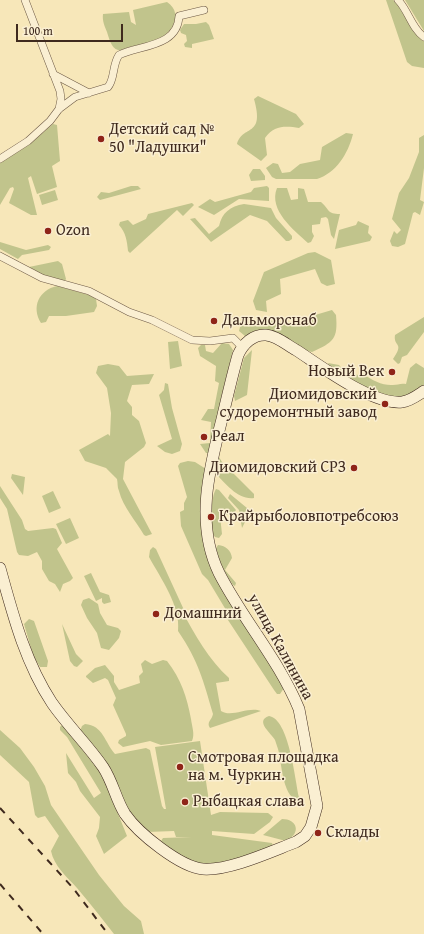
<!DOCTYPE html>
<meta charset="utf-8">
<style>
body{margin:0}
#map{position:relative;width:424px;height:934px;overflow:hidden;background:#f7e7b9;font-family:"Gentium Book Plus",serif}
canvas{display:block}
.scale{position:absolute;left:16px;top:24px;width:107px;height:18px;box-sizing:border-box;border:2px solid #3f2a1e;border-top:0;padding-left:5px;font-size:12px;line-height:14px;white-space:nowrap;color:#3f2a1e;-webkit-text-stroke:3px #faefd2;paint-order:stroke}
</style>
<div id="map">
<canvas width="424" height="934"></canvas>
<div class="scale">100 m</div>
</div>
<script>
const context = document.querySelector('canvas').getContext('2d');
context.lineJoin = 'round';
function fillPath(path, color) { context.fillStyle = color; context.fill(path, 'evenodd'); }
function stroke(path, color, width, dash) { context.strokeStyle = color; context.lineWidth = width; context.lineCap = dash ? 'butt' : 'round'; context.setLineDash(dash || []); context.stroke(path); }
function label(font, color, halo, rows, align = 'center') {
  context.font = font + ' "Gentium Book Plus",serif'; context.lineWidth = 3; context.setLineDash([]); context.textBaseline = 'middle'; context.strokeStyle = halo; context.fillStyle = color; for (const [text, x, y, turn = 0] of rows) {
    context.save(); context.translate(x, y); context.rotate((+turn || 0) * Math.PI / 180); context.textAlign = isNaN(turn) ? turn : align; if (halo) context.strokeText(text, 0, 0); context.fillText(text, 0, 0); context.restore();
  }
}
fillPath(new Path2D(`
 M386,0H393L397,3L418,36L424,41V68L412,66L407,62Z
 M405,0H424V31Z
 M167,2C186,15 169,36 154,42C147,45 138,45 130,47C126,48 121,51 118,50C111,48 109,38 107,32C105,27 102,21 103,14L129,12L131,22L136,25L133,10Z
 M206,22L209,25L214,39L192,44V48L185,47L184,44L187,41L186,35L181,33L180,30L184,24H196Z
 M258,96L296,114L304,124L299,128C286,126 274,125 265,138L267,155L261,161L237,144C243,124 265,138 254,99Z
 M53,124L57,125L60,161L52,166L57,187L37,194L31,176L28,178L37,215H31L9,203L14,189L13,187L10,188L0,205V163L30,144Z
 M346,133L353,134C348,154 336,173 317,179H276L272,177L266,168L273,163L278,164L282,173L290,172L300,164L320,160L322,147Z
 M424,135V168L420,200L424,202L420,215L415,212L413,213L405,244L398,247L392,246L390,241L394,231L397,234L401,230L392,219L399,193L409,178L419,152V138Z
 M253,169H260L265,176V180L251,181L249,175Z
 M131,186H138L141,189L100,200L97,197L101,192L109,193Z
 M267,186L269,188V201L239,199L214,215L198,207L210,199L215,202L251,192L254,188Z
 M277,188H287L291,200L298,199V188L304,189L308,202H321C330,210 327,214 340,214L334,239L331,235L328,219L326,217L321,218L320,224L312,225V232L314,236L311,242L308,243C294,230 268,210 277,188Z
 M55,190L58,200L42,205L39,195Z
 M192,203L194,205L183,216L177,210L130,253L128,251C127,241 126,233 119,225L120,222L128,220L133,225L146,219L148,214Z
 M244,204L271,208L276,218L292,236V239L289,241H286L267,221L250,215L211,242L190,219L195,218L209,234L219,226C222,213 230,206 244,204Z
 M358,221L369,226L368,233L372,237L370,241L335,249L339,230L356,225Z
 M0,242L26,250L48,245L51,247L49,250L22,255L18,259L0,249Z
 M315,252L331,260L335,284L327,286L321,283L315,269L280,279L281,294L266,301L267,312L256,310L253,301L264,272L308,253Z
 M58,261L62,264L66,279L64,282L43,275L29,267Z
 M57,286L89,295L96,299L97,306L94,312L66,316H49L46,322L41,323C31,307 39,290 57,286Z
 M332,310L336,315C338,339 334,342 312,352L245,336L239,331L240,327L244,324L260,319L289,323L295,326L303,323L305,318Z
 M424,317V332L407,355L402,357L400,363L398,364L393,359C405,342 393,347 395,335Z
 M178,341L182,366L170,369L168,342Z
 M222,343L229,344L233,350L220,402V411L209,453H206L200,444L210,443L211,422L201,420L208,409H214L219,383L215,381L216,366L200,356L198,348L201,345H205L206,351L213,353Z
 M252,350L247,395L235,401L234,396L244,358Z
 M328,363L339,365C345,373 356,376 365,375C371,380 384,386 393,385C398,385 400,383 406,384L410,368L416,363L424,368V386C418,390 409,398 402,398C387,399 334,375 328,363Z
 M108,364L119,366L127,376L154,374L149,384L132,385L127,401L132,407V415L139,421L146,443L144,447L125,462L123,479L152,534L146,536L144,535C136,521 123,507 119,491C117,487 118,483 117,479L106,468L85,461L79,450L108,434L110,436L111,413L107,388L96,373L98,366Z
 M165,383L168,384L172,408L182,444L180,451L172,454L165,452L157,446L172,439L159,395L164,390Z
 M219,457L222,462L254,494V498C238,500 226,484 216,474Z
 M188,461L195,462L206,469L204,537L284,688L280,694H277L274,690L226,617V610L208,580L202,574L181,526L180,512L184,510V503L187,497L178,466L180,463Z
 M12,474L25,477L23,495L11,478Z
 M0,486L22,520L25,529L28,531L53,528L56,529L62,543L57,549L73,578L70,581L63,584L60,592L55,584L49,581L42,569V561L37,552L28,556L19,555L17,552L7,509L0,498Z
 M216,489L219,490L236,510L233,514L220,516L222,534L219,538L215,537C209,531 211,496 216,489Z
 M53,491L61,508L49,513L42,496Z
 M230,494L247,508L246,520L242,528L239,510L228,498Z
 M70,518L79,538L66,544L56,524Z
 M218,545C226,546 231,550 232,558L225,570L236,583L235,586L233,585C225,573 219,562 216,548Z
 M153,547L156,549L184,610L182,611C195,635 209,660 229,678V681L216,683L221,711C232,718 248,706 261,711L210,728C206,722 212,720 213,714C203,680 199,662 178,631C181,606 161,579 149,557L150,550Z
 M91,573L100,592L109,595L111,602L104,604L102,602V598L96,601L84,576Z
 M89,598L98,604L100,613L107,625L118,628L121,631L119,638L109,650L101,648L97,633L87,618L81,605L83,600Z
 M29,619L34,621L48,661L47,667H40L33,655L24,624Z
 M62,624L76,654L83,661L77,667L74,666L70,661Z
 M145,660L152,664L163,660L167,661C181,679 187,697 191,719C192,727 195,734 192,741L161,745L150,741L123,747L118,743L119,740L126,736V734L113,705L116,698L108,680L105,678L93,683L86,677V676L95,668L105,665L114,676V682L119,690L140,683L139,676L143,672L141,664Z
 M269,716C289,719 295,779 299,797L297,800C282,795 282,763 278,749C277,746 276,743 275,740C272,734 254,721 269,716Z
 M85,724C103,725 105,743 115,754L146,748L150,750L162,806L164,809H166L155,747L200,741L211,815L220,812L268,813L273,817L270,822L254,834L212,831V835L272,843L273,846C254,853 225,865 204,864C190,863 170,851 161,841L163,838L192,837H176L174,831L147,832L129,812L80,731L82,726Z
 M62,725L96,766L106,784L127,836L104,854L96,836L99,828L100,817L80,791L76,782L68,773L66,753L94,798L101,793L67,737L60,730V727Z
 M0,730L20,748L34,767L45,786L51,805L99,875L124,906L141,921L144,934H114C102,919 90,903 77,888C67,877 54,866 51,851L59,836L45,816L38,818L35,815L29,782L0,755Z
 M282,819C297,819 302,833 286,841L263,835Z`), '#c1c48c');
const street = new Path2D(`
 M25,0L60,91L61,99L59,109
 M398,0C408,10 412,29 424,37
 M53,74L89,93
 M0,159L28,141L50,121L59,109L75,97L108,87C115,79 112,65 119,55C140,45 178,47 179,16L204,10
 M0,256L42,278L89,291L129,312L152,320L192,340L210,341L233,338L242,347`);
const secondary = new Path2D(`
 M0,568C13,615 25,662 52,703C68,726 88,745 103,767C113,782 116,800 125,814C138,833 180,867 203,869C229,871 272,851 296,842L305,836L311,827L317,806L299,709C279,660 243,620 219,573C195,524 209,469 222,419C227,398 232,376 238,355C243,344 253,334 266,335C277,336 287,345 296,350C321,366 372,405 402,402C410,401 418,395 424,391`);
stroke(street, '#6d5945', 8);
stroke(secondary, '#3f2a1e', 12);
stroke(street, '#faefd2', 7);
stroke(secondary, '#faefd2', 11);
stroke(new Path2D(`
 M0,808L73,888L108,934
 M0,884L43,934`), '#3f2a1e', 2, [7, 7]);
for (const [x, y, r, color] of [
 [101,139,4,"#8f2418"],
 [48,231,4,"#8f2418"],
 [214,321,4,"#8f2418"],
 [392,372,4,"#8f2418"],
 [385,404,4,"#8f2418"],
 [204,437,4,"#8f2418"],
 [354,468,4,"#8f2418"],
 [211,517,4,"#8f2418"],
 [156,614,4,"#8f2418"],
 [180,767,4,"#8f2418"],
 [185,802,4,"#8f2418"],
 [318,833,4,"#8f2418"]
]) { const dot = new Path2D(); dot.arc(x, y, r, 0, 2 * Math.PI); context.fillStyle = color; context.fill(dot); stroke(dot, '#faefd2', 1.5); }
label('16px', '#3f2a1e', '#faefd2', [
 ["Детский сад №",109,130],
 ["50 \"Ладушки\"",109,148],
 ["Ozon",56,231],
 ["Дальморснаб",222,321],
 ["Новый Век",384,372,"right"],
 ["Диомидовский",377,395,"right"],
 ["судоремонтный завод",377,413,"right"],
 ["Реал",212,437],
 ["Диомидовский СРЗ",346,468,"right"],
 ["Крайрыболовпотребсоюз",219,517],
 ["Домашний",164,614],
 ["Смотровая площадка",188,758],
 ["на м. Чуркин.",188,776],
 ["Рыбацкая слава",193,802],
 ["Склады",326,833]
], 'left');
label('16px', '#3f2a1e', '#faefd2', [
 ["улица Калинина",280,647,61]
]);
</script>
